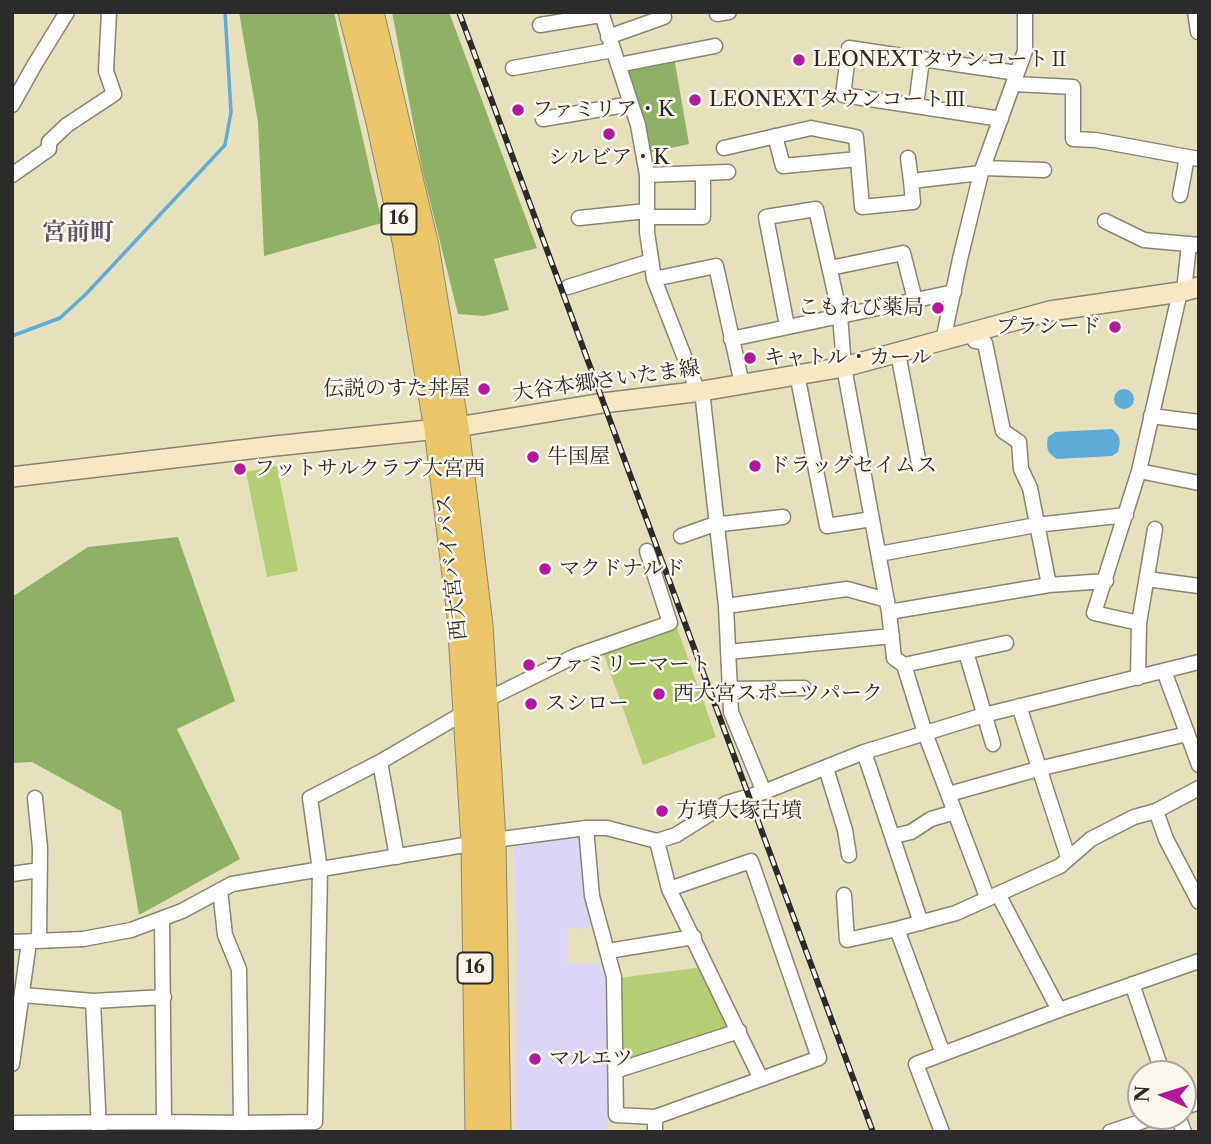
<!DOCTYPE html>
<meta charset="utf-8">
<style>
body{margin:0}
#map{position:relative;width:1211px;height:1144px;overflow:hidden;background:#e7e0bc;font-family:"Libre Caslon Text",serif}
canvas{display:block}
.frame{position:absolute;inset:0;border:14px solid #2b2b2b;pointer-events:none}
.north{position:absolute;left:1127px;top:1060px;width:70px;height:70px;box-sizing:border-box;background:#fbf7ec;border:2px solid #a8a59f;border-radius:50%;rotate:273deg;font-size:19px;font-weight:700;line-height:28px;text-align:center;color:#2b2b2b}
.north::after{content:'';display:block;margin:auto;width:24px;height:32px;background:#b5179e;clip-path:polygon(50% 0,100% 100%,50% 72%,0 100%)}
</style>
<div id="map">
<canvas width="1211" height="1144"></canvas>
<div class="frame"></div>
<div class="north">N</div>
</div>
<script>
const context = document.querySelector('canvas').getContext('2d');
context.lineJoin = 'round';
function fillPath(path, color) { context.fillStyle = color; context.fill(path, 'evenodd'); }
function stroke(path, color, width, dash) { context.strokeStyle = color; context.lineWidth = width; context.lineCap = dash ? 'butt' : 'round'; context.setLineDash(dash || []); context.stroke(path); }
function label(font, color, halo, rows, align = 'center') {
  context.font = font + ' "Libre Caslon Text","Noto Serif JP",serif'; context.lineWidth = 5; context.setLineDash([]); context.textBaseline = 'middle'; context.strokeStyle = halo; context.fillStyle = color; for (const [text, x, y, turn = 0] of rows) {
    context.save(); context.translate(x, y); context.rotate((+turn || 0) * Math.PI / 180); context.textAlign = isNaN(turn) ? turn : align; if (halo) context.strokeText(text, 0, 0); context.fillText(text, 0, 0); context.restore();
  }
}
fillPath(new Path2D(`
 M575,837L580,843L585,894L594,928L567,929V964L603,963L610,983L608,1132H516L517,929L513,849L519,843Z`), '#dcd6f6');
fillPath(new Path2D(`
 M277,466L298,571L267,577L246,472Z
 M676,625L716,737L643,765L603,652Z
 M703,967L729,1025L728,1032L621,1065L619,978Z`), '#b4ce74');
fillPath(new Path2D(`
 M239,12H334L382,223L264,256L258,122Z
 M392,12H449L537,248L494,259L509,310L484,316L458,314L422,169Z
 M674,57L689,144L648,153L626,69Z
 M178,537L235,701L177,729L240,859L139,915L121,811L32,762L12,763V597L88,547Z`), '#8fb166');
fillPath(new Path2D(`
 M1114 399a10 10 0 1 1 20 0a10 10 0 1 1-20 0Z
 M1112,429C1121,436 1121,441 1118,452L1112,456L1057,459C1047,453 1046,448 1048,437L1055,432Z`), '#5facd9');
stroke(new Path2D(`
 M12,336L60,318L86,294L225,145L231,112L225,12`), '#5facd9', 3.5);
const minor = new Path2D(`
 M601,12L638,125L647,175V232L654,279L698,392
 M717,12V14L729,12
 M1195,12L1198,32
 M540,25L601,15
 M608,37L664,17
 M618,65L715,46
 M513,68L613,50
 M1014,84L1073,87V139L1095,140L1199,159
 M12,105L35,64L67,12
 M916,106L843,95L849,48L922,59
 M543,119L631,104
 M1001,119L916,106L922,59L1017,73
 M775,136L783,166L858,159
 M724,148L811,128L856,137L862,207L913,202L911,181L981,173
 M908,158L911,181
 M983,168L1044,170
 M12,175L49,149V142L67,125L114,94L106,71L109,12
 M647,175L728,172
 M1180,195L1187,157
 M647,217H703V173
 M579,218L647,211
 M1105,221L1144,240L1199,245
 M830,268L903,253L915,300
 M654,279L716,266L742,384
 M568,287L651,261
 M1184,291L1189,244
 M787,326L766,217L816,209L840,315L844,367L889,612L894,658L904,665L925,733L987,897
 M971,333L975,341L985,343L1003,431L1019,442L1021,469L1030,488L1049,585
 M731,339L954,292
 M943,341L960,259L981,173L1025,51V12
 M898,353L919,464
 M797,374L827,526L872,519
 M702,391L726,606L731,712L764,792
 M1151,416L1199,422
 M1139,471L1199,483
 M681,536L712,525L783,517
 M879,554L1036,525L1126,515
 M1147,579L1199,586
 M726,606L847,589L887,600
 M889,612L1049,585L1106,581
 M1139,623L1094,613L1139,471L1180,292
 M728,652L892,636
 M966,652L993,744
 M904,665L1006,643
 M1164,671L1199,765
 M1138,678L1139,623L1155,529
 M730,689L804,688
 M1019,706L1068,857
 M864,752L921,923
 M380,762L397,857
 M826,768L845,830L849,855
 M949,794L1038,769L1187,734
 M35,798L40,848L39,941
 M1156,811L1166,839L1199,902
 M586,828L592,896L614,977L616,1115L655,1117V1132
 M894,836L911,832L931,819L955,812
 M12,874L40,870
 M669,889L751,861L819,1058L761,1079
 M220,890L225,935L239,969L241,1123L315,1122L320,870L310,798L380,762L486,700L575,656L670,623L647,551
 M998,894L1059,1010
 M844,895L847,940L897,929L956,913L1060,866L1091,839L1134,817L1156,811L1199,788
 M162,919L164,1122L241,1123V1132
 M897,929L943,1054
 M12,942L83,939L131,930L182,911L232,884L494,840L586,828H607L657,841L676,835L727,803L764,792L864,752L984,715L1199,662
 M608,951L694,937
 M1132,984L1163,1074
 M23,995L93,1001L164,997
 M93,1001L99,1130
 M12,1064L29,942
 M615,1071L739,1031
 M1183,1108L1199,1102
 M1178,1116L1184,1132
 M655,1117L761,1079L669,889L657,841
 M12,1123L164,1122
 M942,1132L916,1064L1059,1010L1199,961
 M1110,1132L1158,1116`);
const secondary = new Path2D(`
 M12,477L275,446L457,427L603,403L702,391L844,367L1050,311L1180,292L1199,287`);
const trunk = new Path2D(`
 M350,12L378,122L404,241L436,429L459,616L473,843L477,1132
 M372,12L427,246L457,427L481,625L494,840L499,1132`);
stroke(minor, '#898674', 17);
stroke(secondary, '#898674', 22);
stroke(trunk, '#898674', 25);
stroke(minor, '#fff', 14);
stroke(secondary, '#f7e8c3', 19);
stroke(trunk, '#ebc669', 23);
const rail = new Path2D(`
 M459,12L873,1132`);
stroke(rail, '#2b2b2b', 6);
stroke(rail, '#fbf7ec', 3.5, [10]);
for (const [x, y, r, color] of [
 [799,60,7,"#b5179e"],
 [695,100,7,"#b5179e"],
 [518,110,7,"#b5179e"],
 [609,134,7,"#b5179e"],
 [938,308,7,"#b5179e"],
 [1115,327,7,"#b5179e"],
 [750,358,7,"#b5179e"],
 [484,389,7,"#b5179e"],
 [533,457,7,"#b5179e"],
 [755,466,7,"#b5179e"],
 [240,469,7,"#b5179e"],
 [545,569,7,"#b5179e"],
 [529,665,7,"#b5179e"],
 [659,694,7,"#b5179e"],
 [531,704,7,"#b5179e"],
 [662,811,7,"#b5179e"],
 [535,1059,7,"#b5179e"]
]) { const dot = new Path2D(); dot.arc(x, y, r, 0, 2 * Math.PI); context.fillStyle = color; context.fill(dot); stroke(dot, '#fbf7ec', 2.5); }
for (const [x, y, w] of [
 [399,219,35],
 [475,968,35]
]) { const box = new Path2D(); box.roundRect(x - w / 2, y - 15.5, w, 31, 5); context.fillStyle = '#fbf7ec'; context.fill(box); stroke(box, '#2b2b2b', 2); }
label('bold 19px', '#2b2b2b', null, [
 ["16",399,219],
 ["16",475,968]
]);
label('21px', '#2b2b2b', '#fbf7ec', [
 ["LEONEXTタウンコートⅡ",813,60],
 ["LEONEXTタウンコートⅢ",709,100],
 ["ファミリア・K",532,110],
 ["シルビア・K",609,158,"center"],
 ["こもれび薬局",924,308,"right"],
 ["プラシード",1101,327,"right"],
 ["キャトル・カール",764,358],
 ["伝説のすた丼屋",470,389,"right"],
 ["牛国屋",547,457],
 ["ドラッグセイムス",769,466],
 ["フットサルクラブ大宮西",254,469],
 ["マクドナルド",559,569],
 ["ファミリーマート",543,665],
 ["西大宮スポーツパーク",673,694],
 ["スシロー",545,704],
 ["方墳大塚古墳",676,811],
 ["マルエツ",549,1059]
], 'left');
label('21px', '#2b2b2b', '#fbf7ec', [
 ["大谷本郷さいたま線",606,381,-8],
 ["西大宮バイパス",452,567,-96]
]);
label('bold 24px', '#60536a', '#fbf7ec', [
 ["宮前町",78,233]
]);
</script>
